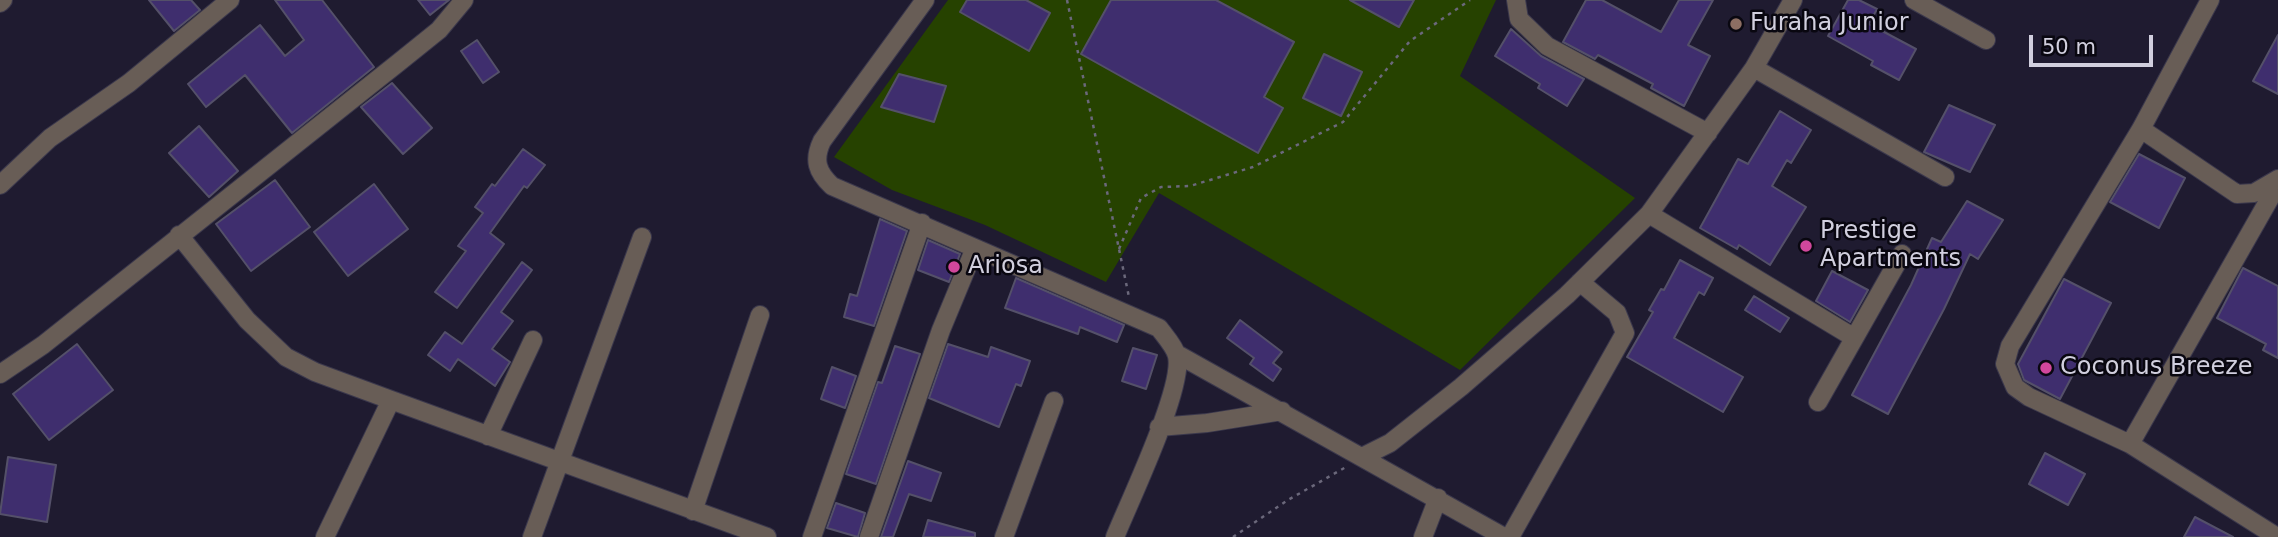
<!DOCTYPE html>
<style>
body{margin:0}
#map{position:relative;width:2278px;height:537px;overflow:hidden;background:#1f1b30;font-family:"DejaVu Sans",sans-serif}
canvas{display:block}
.scale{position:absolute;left:2029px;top:35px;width:124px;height:32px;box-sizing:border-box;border:4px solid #d1cfde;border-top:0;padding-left:9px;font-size:21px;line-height:24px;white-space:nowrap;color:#d1cfde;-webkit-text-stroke:5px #090710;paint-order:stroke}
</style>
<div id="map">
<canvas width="2278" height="537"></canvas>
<div class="scale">50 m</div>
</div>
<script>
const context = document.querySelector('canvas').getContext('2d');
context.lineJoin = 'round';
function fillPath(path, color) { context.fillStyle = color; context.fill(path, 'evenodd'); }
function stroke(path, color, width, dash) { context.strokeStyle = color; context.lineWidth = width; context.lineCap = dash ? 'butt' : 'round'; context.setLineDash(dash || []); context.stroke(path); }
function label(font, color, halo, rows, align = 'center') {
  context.font = font + ' "DejaVu Sans",sans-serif'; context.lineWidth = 5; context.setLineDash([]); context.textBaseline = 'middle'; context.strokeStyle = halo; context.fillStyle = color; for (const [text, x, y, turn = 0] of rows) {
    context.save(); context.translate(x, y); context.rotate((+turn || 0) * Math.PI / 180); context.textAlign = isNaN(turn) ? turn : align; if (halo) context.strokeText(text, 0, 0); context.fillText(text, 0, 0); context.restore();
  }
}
fillPath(new Path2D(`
 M948,0H1496L1460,76L1635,198L1460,370L1159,193L1106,282L985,225L892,190L834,157Z`), '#264200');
const building = new Path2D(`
 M149,0H191L200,10L174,31Z
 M275,0H322L374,67L292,133L245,75L206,107L188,84L260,25L285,56L304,40Z
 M418,0H449L430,15Z
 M967,0H1026L1050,13L1029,51L960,12Z
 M1111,0H1216L1294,42L1264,97L1283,108L1258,153L1081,54Z
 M1350,0H1414L1399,27Z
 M1586,0H1602L1661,32L1679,0H1713L1688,45L1710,56L1684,106L1651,88L1653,84L1598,55L1595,59L1563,42Z
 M1848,0H1859L1877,9L1869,24L1916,49L1899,80L1871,65L1873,61L1828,36Z
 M1511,29L1541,56L1584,79L1567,106L1538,88L1540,84L1495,56Z
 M2278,35V94L2253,81Z
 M477,40L499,72L483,83L461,51Z
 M1324,54L1362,72L1341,116L1303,98Z
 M899,74L946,86L934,122L881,107Z
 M392,83L432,128L403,154L361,107Z
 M1949,105L1995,125L1970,172L1924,152Z
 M1780,111L1811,130L1791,163L1787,160L1772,186L1806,207L1770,265L1739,245L1737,249L1700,228L1738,159L1748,164Z
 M199,126L238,171L209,197L169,153Z
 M523,149L545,165L527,188L524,186L490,233L504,244L457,308L435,292L466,251L458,246L483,213L475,207L492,184L495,186Z
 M2139,154L2185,178L2159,228L2110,202Z
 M275,180L310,227L251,271L216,224Z
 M374,184L408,229L348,276L314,232Z
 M1967,201L2003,220L1978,259L1970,254L1944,309L1888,414L1852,395L1911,285L1932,238L1941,242Z
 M880,219L907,231L874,326L844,317L850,294L857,296Z
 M928,240L960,254L949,282L918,270Z
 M1680,260L1713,278L1704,295L1699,292L1674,338L1743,377L1723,412L1627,357L1653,312L1649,310L1661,289L1664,290Z
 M522,262L532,270L501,312L513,321L492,349L510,362L495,386L458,359L450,371L428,355L445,332L462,344Z
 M2243,268L2278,286V358L2263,350L2266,344L2217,318Z
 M1832,271L1868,290L1850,322L1816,301Z
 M1016,278L1124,325L1117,342L1080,327L1078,334L1005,308Z
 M2064,279L2111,303L2060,399L2024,380L2018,364Z
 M1754,296L1789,318L1780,332L1745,310Z
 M1240,320L1282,352L1273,363L1281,369L1273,381L1250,364L1254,358L1227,338Z
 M77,344L113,390L49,440L13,394Z
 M948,344L988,357L991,347L1030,361L1021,386L1016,384L999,427L929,398Z
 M895,346L920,354L876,484L846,474L878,382L882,383Z
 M1133,348L1157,355L1146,389L1122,381Z
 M832,367L856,376L845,408L821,399Z
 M2045,453L2085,474L2068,505L2029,484Z
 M8,457L56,465L47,522L0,514Z
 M908,461L941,473L931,501L909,494L893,537H881Z
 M836,503L865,513L858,537L827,528Z
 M2195,517L2233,537H2184Z
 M928,520L975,533V537H923Z`);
fillPath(building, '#3f2e6e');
stroke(building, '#545069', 2);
const minor = new Path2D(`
 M925,0L822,141C813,160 817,172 832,186L1159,328C1165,336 1175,347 1177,356C1184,388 1129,502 1115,537
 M1516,0L1519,19L1547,46L1708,133
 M1914,0L1986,40
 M2210,0L2141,129L2010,346L2005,364L2015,387L2029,397L2130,444L2277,537
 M0,3L3,0
 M1754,68L1945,177
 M2141,129L2237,194L2254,193L2278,179
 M0,185L50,138L129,83L230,0
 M1649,214L1853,337
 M179,235L247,320L286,357L315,372L391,400L767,537
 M1177,354L1504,537
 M0,374L43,345L398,63L439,30L464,0
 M1818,402L1902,254
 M1159,427L1207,423L1282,411
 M488,436L533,340
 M2130,444L2278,184
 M1364,456L1390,443L1461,387L1567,295L1649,214L1754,68L1793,0
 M693,511L760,315
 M325,537L391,400
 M532,537L642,237
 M812,537L922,223
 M869,537L941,330L975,248
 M1004,537L1054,401
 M1423,537L1438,498
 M1510,537L1625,333L1617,313L1580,282`);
stroke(minor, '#3b384c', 20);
stroke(new Path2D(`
 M1067,0L1129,297
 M1119,249L1141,198L1161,187L1190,186L1253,167L1343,122L1410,41L1470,0
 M1233,537L1288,500L1346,467`), '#6b687b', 2.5, [3.5, 5]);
stroke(minor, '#685d56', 18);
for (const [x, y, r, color] of [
 [1736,24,7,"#8d6e63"],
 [1806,246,7,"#d1479c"],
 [954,267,7,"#d1479c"],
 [2046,368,7,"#d1479c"]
]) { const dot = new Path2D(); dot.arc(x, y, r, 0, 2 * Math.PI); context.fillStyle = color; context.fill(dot); stroke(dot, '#090710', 2.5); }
label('24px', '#d1cfde', '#090710', [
 ["Furaha Junior",1750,24],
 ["Prestige",1820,232],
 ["Apartments",1820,260],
 ["Ariosa",968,267],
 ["Coconus Breeze",2060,368]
], 'left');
</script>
